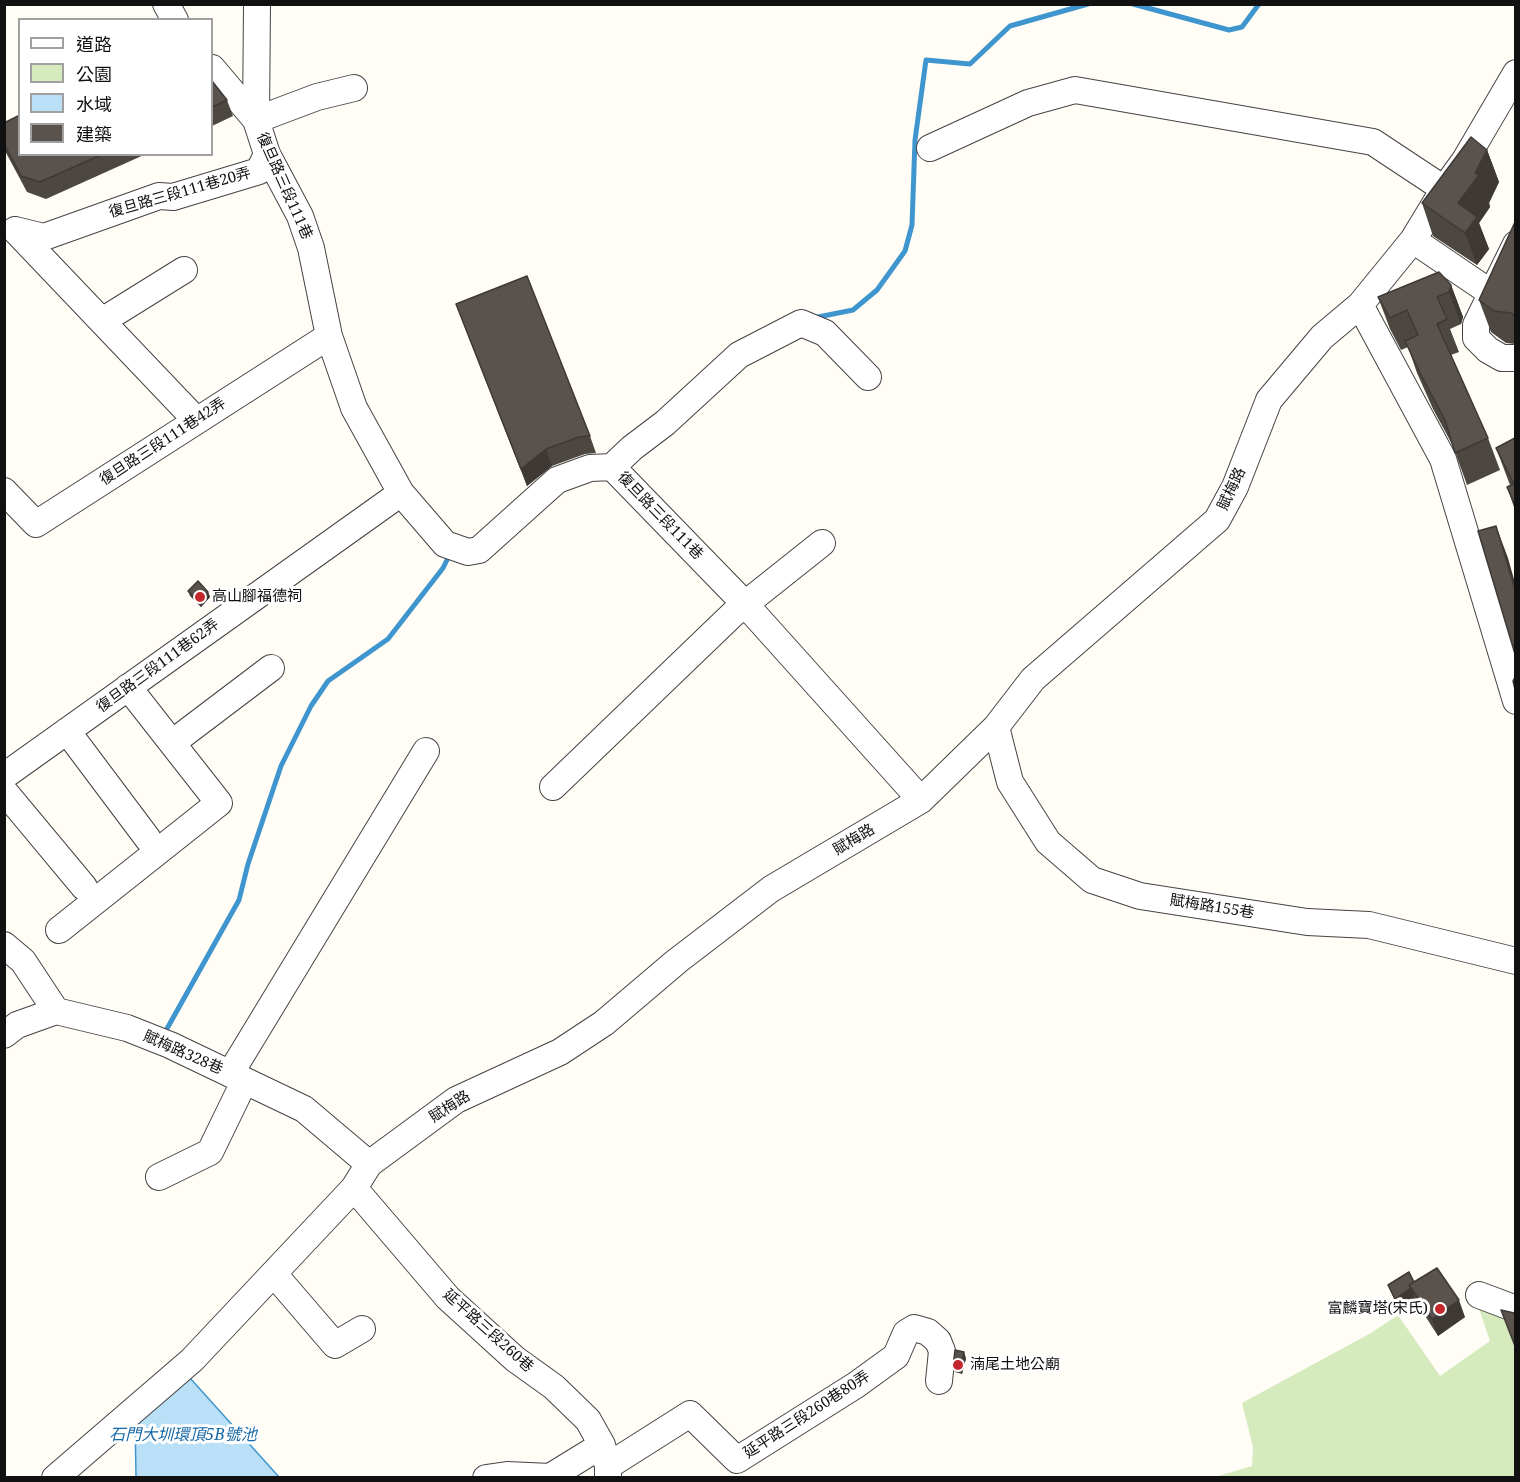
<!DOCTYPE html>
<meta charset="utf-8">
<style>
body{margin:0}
#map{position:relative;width:1520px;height:1482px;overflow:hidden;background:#fffdf5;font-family:"Noto Serif","Noto Sans TC",serif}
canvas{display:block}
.frame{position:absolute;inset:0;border:6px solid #111;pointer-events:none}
.legend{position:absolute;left:18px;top:18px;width:195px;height:138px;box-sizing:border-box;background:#fff;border:2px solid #a0a0a0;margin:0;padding:8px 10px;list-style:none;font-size:18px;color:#111}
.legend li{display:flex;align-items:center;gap:12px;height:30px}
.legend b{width:30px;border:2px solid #a0a0a0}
</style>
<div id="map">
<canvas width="1520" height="1482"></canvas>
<div class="frame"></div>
<ul class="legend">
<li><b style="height:8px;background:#fff"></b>道路</li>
<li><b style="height:16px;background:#d5ebbd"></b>公園</li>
<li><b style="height:16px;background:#b9e0f7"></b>水域</li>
<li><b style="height:16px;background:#5a524d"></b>建築</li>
</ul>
</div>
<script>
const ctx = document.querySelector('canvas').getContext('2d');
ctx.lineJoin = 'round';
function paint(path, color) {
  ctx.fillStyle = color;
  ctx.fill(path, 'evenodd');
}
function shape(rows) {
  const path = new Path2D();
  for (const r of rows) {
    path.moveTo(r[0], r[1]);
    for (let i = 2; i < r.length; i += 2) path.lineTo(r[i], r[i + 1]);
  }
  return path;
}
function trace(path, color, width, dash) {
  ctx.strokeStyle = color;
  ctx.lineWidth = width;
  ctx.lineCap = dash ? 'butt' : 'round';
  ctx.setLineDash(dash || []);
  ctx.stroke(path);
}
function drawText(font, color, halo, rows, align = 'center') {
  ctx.font = font + ' "Noto Serif","Noto Sans TC",serif';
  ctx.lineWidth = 6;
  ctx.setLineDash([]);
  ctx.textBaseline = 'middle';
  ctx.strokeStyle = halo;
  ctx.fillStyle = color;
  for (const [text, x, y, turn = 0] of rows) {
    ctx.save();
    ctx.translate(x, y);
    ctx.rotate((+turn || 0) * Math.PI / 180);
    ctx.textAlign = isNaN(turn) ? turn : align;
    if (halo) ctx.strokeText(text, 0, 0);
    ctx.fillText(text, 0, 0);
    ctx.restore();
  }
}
const green = shape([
 [1477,1303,1501,1312,1515,1347,1515,1477,1212,1478,1252,1466,1253,1447,1242,1403,1371,1333,1398,1315,1440,1376,1490,1341]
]);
const water = shape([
 [190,1378,279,1477,136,1477,135,1416,190,1378]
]);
const stream = shape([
 [1133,4,1229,30,1242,27,1259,4],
 [813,318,853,310,877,290,905,251,912,225,915,140,926,60,970,64,1010,26,1088,4],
 [164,1034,239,900,248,864,281,766,311,706,328,681,388,639,443,568,449,556]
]);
const minor = shape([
 [166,4,175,20],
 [257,4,256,120,267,154,300,216,311,248,329,336,354,408,401,493,445,544,468,552,479,550,557,480,590,468,612,467,746,605,921,800],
 [212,68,256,120,317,97,354,88],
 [930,148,1028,103,1075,90,1373,142,1444,189],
 [15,230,44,237,159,196,173,197,259,171,267,154],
 [15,230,196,420],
 [1413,240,1491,293],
 [1516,244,1476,325,1476,338,1488,350,1502,358,1516,358],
 [1360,305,1443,459,1516,701],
 [102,321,184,270],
 [612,467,632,448,665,423,739,355,801,323,825,333,868,377],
 [4,491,36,524,329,336],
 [996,727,1010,782,1048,842,1092,880,1140,896,1307,922,1369,925,1516,961],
 [67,731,148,839],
 [172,743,271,668],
 [4,776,401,493],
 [553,787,734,613,822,543],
 [4,791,84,887],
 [59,930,219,803,128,687],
 [4,945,23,961,56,1011,127,1028,170,1045,304,1109,369,1164],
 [4,1035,17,1025,56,1011],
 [230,1074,426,751],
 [159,1177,210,1152,244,1082],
 [354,1188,448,1298,515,1359,554,1387,588,1420,602,1445,608,1466,608,1478],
 [274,1274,335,1345,362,1329],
 [1479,1295,1516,1309],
 [608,1466,690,1414,737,1460,856,1385,896,1356,906,1333,914,1328,928,1332,938,1341,942,1351,939,1381],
 [55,1478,192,1360,354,1188,369,1164,456,1100,560,1052,604,1023,677,961,771,889,921,800,996,727,1033,679,1217,520,1235,487,1269,400,1322,337,1360,305,1413,240,1444,189,1465,160,1516,73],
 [486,1478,507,1475,550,1477,602,1445]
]);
const wall = shape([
 [212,81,227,100,233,116,212,126],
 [4,123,20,154,146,154,46,199,27,192,4,149],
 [1487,150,1499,182,1489,203,1490,207,1479,223,1489,249,1477,265,1433,236,1422,203],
 [1515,222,1515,344,1506,343,1491,332,1479,300],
 [1451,285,1463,317,1461,324,1450,329,1459,352,1451,355,1488,438,1500,470,1467,485,1453,446,1433,409,1417,373,1408,347,1401,350,1390,329,1378,297],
 [462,320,590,436,596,453,585,454,552,466,527,486],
 [1515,438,1515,510,1507,487,1510,485,1496,448],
 [188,591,208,592,210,597,201,607,190,596],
 [1414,1282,1465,1317,1438,1336,1415,1300,1399,1310,1388,1285],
 [966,1358,962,1374,955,1372,953,1367]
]);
const shadedWall = shape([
 [1487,150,1499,182,1489,203,1490,207,1479,223,1489,249,1477,265,1465,233,1458,203,1475,173],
 [1451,285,1463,317,1461,324,1449,292],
 [546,449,552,466,527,486,521,469],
 [1496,526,1508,558,1515,583,1515,589],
 [208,592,210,597,201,607,198,601],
 [1411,1288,1415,1300,1399,1310,1395,1299],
 [1459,1300,1465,1317,1438,1336,1432,1319],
 [964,1352,966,1358,962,1374,960,1368]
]);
const building = shape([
 [212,81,227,100,212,107,212,81],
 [20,115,20,154,103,154,40,182,21,176,4,144,4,123,20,115],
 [1471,137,1487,150,1475,173,1479,175,1458,203,1477,217,1465,233,1422,203,1471,137],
 [1515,222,1515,316,1511,313,1494,311,1479,300,1515,222],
 [1439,272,1451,285,1449,292,1437,297,1447,319,1437,324,1488,438,1455,453,1445,420,1422,377,1405,341,1418,335,1407,310,1390,318,1378,297,1439,272],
 [527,276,590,436,579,437,546,449,521,469,456,304,527,276],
 [1515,438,1515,505,1507,487,1514,484,1496,448,1515,438],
 [1496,526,1515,589,1515,654,1478,531,1496,526],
 [198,581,208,592,198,601,188,591,198,581],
 [1515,677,1515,689,1513,681,1515,677],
 [1437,1268,1459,1300,1432,1319,1409,1285,1437,1268],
 [1409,1272,1414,1282,1409,1285,1411,1288,1395,1299,1388,1285,1409,1272],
 [1501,1310,1514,1313,1515,1312,1515,1346,1501,1310],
 [955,1350,964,1352,960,1368,953,1367,955,1350]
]);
const markers = [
 [200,597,6,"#c4262e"],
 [1440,1309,6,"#c4262e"],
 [958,1365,6,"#c4262e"]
];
const streetNames = [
 ["復旦路三段111巷",284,186,66],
 ["復旦路三段111巷20弄",180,193,-16],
 ["復旦路三段111巷42弄",163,442,-33],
 ["賦梅路",1232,489,-65],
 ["復旦路三段111巷",660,516,46],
 ["復旦路三段111巷62弄",158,666,-36],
 ["賦梅路",854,840,-31],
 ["賦梅路155巷",1212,907,9],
 ["賦梅路328巷",183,1053,24],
 ["賦梅路",450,1107,-33],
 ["延平路三段260巷",488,1331,42],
 ["延平路三段260巷80弄",807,1415,-33]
];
const poiNames = [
 ["高山腳福德祠",212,597],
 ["富麟寶塔(宋氏)",1428,1309,"right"],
 ["湳尾土地公廟",970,1365]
];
const waterNames = [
 ["石門大圳環頂5B號池",183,1435]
];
paint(green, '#d5ebbd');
paint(water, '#b9e0f7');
trace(water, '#3f96cf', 1.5);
trace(stream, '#3f96cf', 5);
trace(minor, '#444', 28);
trace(minor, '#fff', 26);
paint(wall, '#4d4742');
paint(shadedWall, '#3f3936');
paint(building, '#5a524d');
trace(building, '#3f3936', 1.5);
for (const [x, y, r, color] of markers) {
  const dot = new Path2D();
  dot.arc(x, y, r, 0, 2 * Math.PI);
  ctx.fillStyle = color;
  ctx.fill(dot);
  trace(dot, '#fff', 2);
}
drawText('15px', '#111', '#fff', streetNames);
drawText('15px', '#111', '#fff', poiNames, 'left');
drawText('italic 16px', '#1768a6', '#fff', waterNames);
</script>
